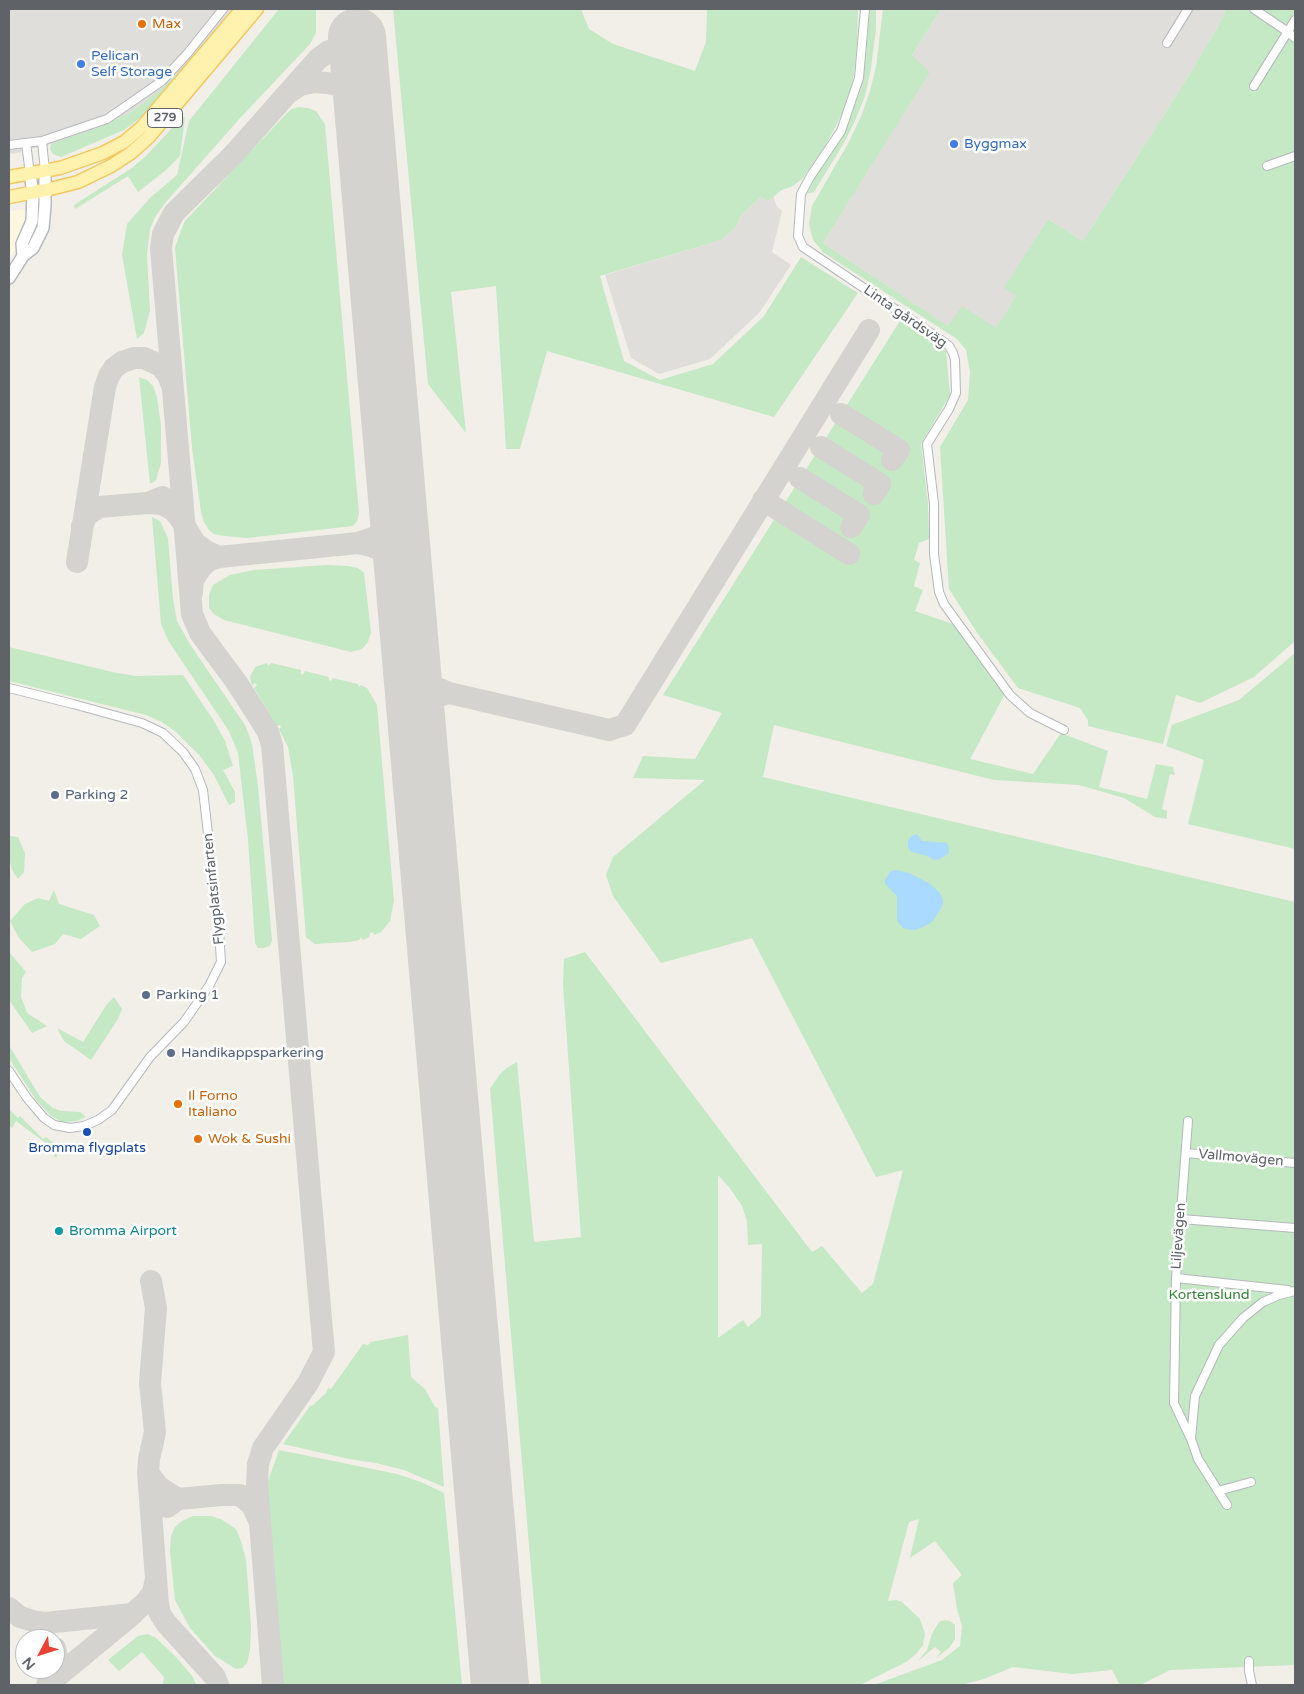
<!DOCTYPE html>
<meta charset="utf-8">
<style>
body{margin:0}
#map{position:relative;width:1304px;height:1694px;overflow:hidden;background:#f1efe8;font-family:"Varela Round",sans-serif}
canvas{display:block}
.frame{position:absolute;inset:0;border:10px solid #5f6368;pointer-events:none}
.north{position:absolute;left:15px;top:1629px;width:50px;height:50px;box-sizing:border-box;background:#fff;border:1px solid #bfc1c3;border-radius:50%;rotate:230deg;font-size:14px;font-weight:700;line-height:20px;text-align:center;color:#5f6368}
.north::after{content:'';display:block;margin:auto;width:18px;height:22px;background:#ea4335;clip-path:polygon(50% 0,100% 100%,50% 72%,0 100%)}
</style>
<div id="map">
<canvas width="1304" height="1694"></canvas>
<div class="frame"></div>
<div class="north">N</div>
</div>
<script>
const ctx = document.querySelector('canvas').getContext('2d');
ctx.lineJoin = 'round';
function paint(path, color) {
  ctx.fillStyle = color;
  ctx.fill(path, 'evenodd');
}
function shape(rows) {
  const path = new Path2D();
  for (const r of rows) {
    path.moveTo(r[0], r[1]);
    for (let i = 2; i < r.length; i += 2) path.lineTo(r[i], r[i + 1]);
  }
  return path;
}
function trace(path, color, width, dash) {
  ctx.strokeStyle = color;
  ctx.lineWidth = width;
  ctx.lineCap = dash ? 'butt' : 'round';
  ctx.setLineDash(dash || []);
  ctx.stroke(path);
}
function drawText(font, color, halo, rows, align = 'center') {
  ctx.font = font + ' "Varela Round",sans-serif';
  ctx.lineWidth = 5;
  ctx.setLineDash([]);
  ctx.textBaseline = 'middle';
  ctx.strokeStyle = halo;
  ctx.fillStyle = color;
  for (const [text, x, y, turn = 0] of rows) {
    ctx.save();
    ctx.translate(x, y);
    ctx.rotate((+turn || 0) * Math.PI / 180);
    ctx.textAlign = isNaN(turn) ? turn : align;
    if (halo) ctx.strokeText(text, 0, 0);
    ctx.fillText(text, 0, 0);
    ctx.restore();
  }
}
const commercial = shape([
 [36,209,33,228,9,259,9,211]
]);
const industrial = shape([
 [9,9,234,9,182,69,159,91,131,112,103,126,72,138,13,154,9,153],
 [941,9,1225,9,1224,16,1185,82,1083,241,1048,219,1005,288,1016,296,996,328,949,327,823,243,929,73,912,55],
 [773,196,777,207,782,211,772,252,791,265,759,313,710,359,659,374,631,358,605,275,721,240,736,227,742,214,761,197,768,201]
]);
const green = shape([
 [279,9,316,9,316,33,310,44,241,117,166,202,155,217,150,229,147,255,150,311,144,333,137,339,122,255,127,224,151,197,177,175,189,121],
 [393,9,581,9,589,29,613,44,695,71,706,42,707,9,858,9,857,43,854,75,846,104,835,128,823,149,802,179,793,186,782,190,768,201,761,197,742,214,736,227,721,240,600,276,624,361,660,380,713,364,764,316,801,257,858,293,774,417,547,351,520,449,506,449,496,286,451,292,466,433,428,384],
 [870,9,876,9,876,29,871,68,865,96,854,123,844,143,814,192,807,194,816,176,845,129,859,94,865,63],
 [883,9,941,9,912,55,930,72,823,243,948,326,962,306,996,328,1016,296,1004,288,1048,219,1083,241,1185,82,1224,16,1225,9,1295,9,1295,641,1254,677,1200,703,1176,695,1163,744,1088,726,1088,720,1080,708,1018,688,978,634,949,589,940,447,968,400,970,372,966,350,957,339,824,253,813,240,809,224,812,206,850,140,862,114,870,91,876,67],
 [182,69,165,93,139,119,124,130,61,157,53,154,50,149,51,144,103,126,131,112,159,91],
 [298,107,308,108,316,111,325,124,359,514,357,521,353,526,247,538,225,536,214,534,209,530,204,522,201,512,192,448,175,248,179,236,185,221,290,110],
 [183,116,185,118,180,156,166,170,138,192,128,176,75,209,74,205,132,168,146,156],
 [900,321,946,351,950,395,921,444,928,504,929,539,919,543,914,560,920,563,914,586,923,590,915,611,953,624,1005,694,970,759,1033,774,1061,733,1108,751,1099,787,1147,799,1156,764,1173,767,1175,775,1170,774,1162,809,1167,811,1167,819,1155,817,1124,798,1079,785,994,780,774,725,763,777,1295,902,1295,1665,1170,1670,1140,1685,1120,1685,1112,1670,1072,1674,1013,1667,984,1679,961,1685,874,1685,942,1660,960,1646,962,1626,957,1609,953,1583,962,1575,935,1541,910,1558,919,1519,909,1522,888,1601,896,1600,902,1602,920,1619,925,1634,923,1645,916,1654,906,1662,860,1685,541,1685,490,1089,500,1074,508,1067,517,1062,534,1242,581,1237,563,984,564,959,585,952,812,1252,822,1246,862,1293,873,1284,903,1170,876,1177,752,938,661,963,613,896,606,875,613,857,705,780,633,778,643,756,695,759,722,713,663,695],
 [718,1175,729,1187,742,1206,747,1221,748,1245,762,1244,761,1316,748,1327,743,1320,718,1338],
 [139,377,147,380,153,386,157,397,161,426,161,463,156,480,150,484],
 [152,517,160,521,168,538,173,599,177,621,191,646,245,725,252,744,258,786,272,940,270,946,264,948,258,948,255,943,248,840,238,753,229,731,169,642,161,624],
 [327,565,348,566,358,568,364,573,371,632,368,642,362,649,351,652,224,620,214,614,209,608,209,595,213,585,230,575,254,570],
 [9,647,112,672,136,676,183,675,214,721,225,741,233,766,223,770,235,792,235,802,229,805,214,775,200,756,176,732,162,722,146,715,9,681],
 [1295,653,1295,849,1188,824,1204,760,1166,746,1172,725,1239,700],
 [267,663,268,666,271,663,301,670,301,674,303,675,305,671,329,677,329,680,331,681,333,678,358,684,359,687,361,685,367,688,377,705,394,901,390,921,381,932,374,935,373,932,370,933,369,937,363,940,361,937,359,940,349,942,315,944,306,937,293,776,288,747,279,729,281,727,280,725,277,726,254,688,257,685,255,683,252,685,251,682,250,677,255,667],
 [9,836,18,837,25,853,24,872,18,879,12,870,9,857],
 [54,890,59,904,94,915,100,926,81,939,63,934,55,944,32,952,19,938,10,921,25,904,38,898,49,901],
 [9,952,26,972,22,978,21,997,27,1013,47,1026,32,1033,9,1000],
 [114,997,122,1009,118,1019,91,1060,64,1041,57,1028,83,1042,107,1004],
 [9,1045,40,1097,53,1108,61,1111,80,1112,86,1117,76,1121,62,1122,51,1116,36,1100,9,1058],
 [9,1109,18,1118,20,1116,43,1139,46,1137,61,1148,56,1158,54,1156,55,1150,16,1121,12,1128,10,1126],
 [408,1335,411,1377,425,1389,435,1407,438,1408,444,1487,404,1470,376,1463,349,1459,283,1444,310,1406,313,1405,326,1393,328,1388,331,1389,363,1344,368,1345,371,1342],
 [279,1450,397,1474,421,1482,444,1493,462,1685,283,1685,266,1487],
 [193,1516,211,1516,221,1519,236,1529,241,1541,246,1560,251,1626,250,1650,247,1663,242,1668,236,1669,215,1656,190,1628,175,1600,170,1552,171,1536,175,1527,182,1521],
 [945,1620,950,1621,955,1625,955,1639,949,1648,936,1658,941,1652,935,1647,918,1661,927,1650,932,1634,937,1625,940,1621],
 [147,1634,155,1637,175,1656,193,1677,196,1685,163,1685,164,1677,142,1652,119,1671,108,1660,138,1636]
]);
const water = shape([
 [917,834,922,841,947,843,949,847,949,853,940,859,934,860,927,856,912,852,908,847,908,841,912,836],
 [896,870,909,873,929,883,940,893,943,900,943,905,933,921,927,925,915,930,907,929,903,928,897,921,897,896,885,884,885,880,890,872]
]);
const taxiway = shape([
 [291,91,300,85,314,82,327,83,337,85,345,91,354,99,360,110,365,126],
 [841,414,899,450,892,460],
 [821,447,880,484,874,494],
 [800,478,859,515,851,527],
 [763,500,849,554],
 [148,503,162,504,173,510,180,518,195,543,206,551,219,557,208,561,200,569,193,580,192,592],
 [398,506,390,523,382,533,373,538,358,543,371,546,385,552,395,562,404,577],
 [82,526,87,515,99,507,148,503,163,497],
 [219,557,358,543],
 [77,562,105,387,109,376,114,368,122,362,134,358,144,358,161,366,168,375,171,383],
 [411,657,418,674,427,684,449,693,436,697,424,704,418,715,417,729],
 [449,693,609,730,625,725,869,330],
 [151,1281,156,1308,150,1383,155,1432,149,1459,148,1473,159,1487,178,1499],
 [148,1473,158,1604,160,1614,166,1623,215,1677,218,1685],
 [167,1507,178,1499,222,1495,240,1495,252,1505,259,1520],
 [9,1608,20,1617,33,1621,45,1623,132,1614,146,1602,153,1592,156,1579],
 [50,1683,56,1672,58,1661,55,1648],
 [47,1685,133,1614],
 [273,1685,257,1485,258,1464,263,1448,308,1383,324,1352,321,1319,272,745,268,732,260,719,237,683,200,633,192,614,161,248,163,234,174,213,233,155,318,59,329,51,343,47,354,52,359,62]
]);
const runway = shape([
 [357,37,500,1685]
]);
const street = shape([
 [865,9,859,78,841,131,810,177,801,194,798,236,803,247,941,340,949,346,953,353,955,360,956,393,949,409,927,444,934,504,934,554,939,592,944,604,1010,695,1030,713,1064,730],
 [1254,9,1288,32,1295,38],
 [1167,43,1188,9],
 [1254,86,1295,20],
 [42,141,45,171],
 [26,143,30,174],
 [9,145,42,141,107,119,162,81,187,54,223,9],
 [1267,166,1295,156],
 [9,688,73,704,142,723,163,733,183,752,195,769,203,790,219,930,221,962,209,986,184,1022,150,1057,112,1110,98,1120,84,1126,70,1128,54,1125,44,1118,27,1098,9,1071],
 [1188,1121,1176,1278,1174,1403,1191,1439],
 [1186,1153,1295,1163],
 [1181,1219,1295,1228],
 [1176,1278,1288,1290],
 [1218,1491,1251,1482],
 [1227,1505,1198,1459,1191,1439,1195,1396,1219,1345,1243,1318,1263,1302,1279,1295,1295,1291],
 [1249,1661,1249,1671,1252,1685]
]);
const secondary = shape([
 [23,256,22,244,32,221,33,193,30,174],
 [9,278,23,256,33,248,43,228,45,205,45,171]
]);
const primary = shape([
 [9,177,60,168,103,153,124,142,142,127,242,9],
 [9,197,46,190,78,182,111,166,131,153,149,137,257,9]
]);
const markers = [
 [142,24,5,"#e8710a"],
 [81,64,5,"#3f7fe0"],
 [954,144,5,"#3f7fe0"],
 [55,795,5,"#5c6f8a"],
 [146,995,5,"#5c6f8a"],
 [171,1053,5,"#5c6f8a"],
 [178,1104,5,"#e8710a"],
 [87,1132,5,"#1a4fb4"],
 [198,1139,5,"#e8710a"],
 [59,1231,5,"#0f9aa8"]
];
const shields = [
 [165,118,35]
];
const shieldNames = [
 ["279",165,118]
];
const foodNames = [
 ["Max",152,24],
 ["Il Forno",188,1096],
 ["Italiano",188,1112],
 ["Wok & Sushi",208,1139]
];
const shopNames = [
 ["Pelican",91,56],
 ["Self Storage",91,72],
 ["Byggmax",964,144]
];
const streetNames = [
 ["Linta gårdsväg",905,317,35],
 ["Flygplatsinfarten",214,889,-96],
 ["Vallmovägen",1241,1158,5],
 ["Liljevägen",1179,1236,-86]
];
const serviceNames = [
 ["Parking 2",65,795],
 ["Parking 1",156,995],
 ["Handikappsparkering",181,1053]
];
const transitNames = [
 ["Bromma flygplats",87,1148]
];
const cultureNames = [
 ["Bromma Airport",69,1231]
];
const parkNames = [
 ["Kortenslund",1209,1295]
];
paint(commercial, '#fef7e0');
paint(industrial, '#e0deda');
paint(green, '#c5e8c5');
paint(water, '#aadaff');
trace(taxiway, '#d4d3d0', 22);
trace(runway, '#d4d3d0', 58);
trace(street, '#b5b8bc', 10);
trace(secondary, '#b6babf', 14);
trace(primary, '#f2c960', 15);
trace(street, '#fff', 8);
trace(secondary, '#fff', 11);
trace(primary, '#fff2af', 12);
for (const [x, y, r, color] of markers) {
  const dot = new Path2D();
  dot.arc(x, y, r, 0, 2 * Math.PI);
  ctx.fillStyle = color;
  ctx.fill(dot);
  trace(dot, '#fff', 2);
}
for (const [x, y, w] of shields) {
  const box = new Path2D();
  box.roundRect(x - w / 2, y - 9.5, w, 19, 4);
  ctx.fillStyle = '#fff';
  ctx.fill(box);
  trace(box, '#5f6368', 1);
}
drawText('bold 12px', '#5f6368', null, shieldNames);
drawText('14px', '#c56008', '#fff', foodNames, 'left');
drawText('14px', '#366cbe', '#fff', shopNames, 'left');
drawText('14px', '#5f6368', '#fff', streetNames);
drawText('14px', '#4e5e75', '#fff', serviceNames, 'left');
drawText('14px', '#164399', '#fff', transitNames);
drawText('14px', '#0d838f', '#fff', cultureNames, 'left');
drawText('14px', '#348238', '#fff', parkNames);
</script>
